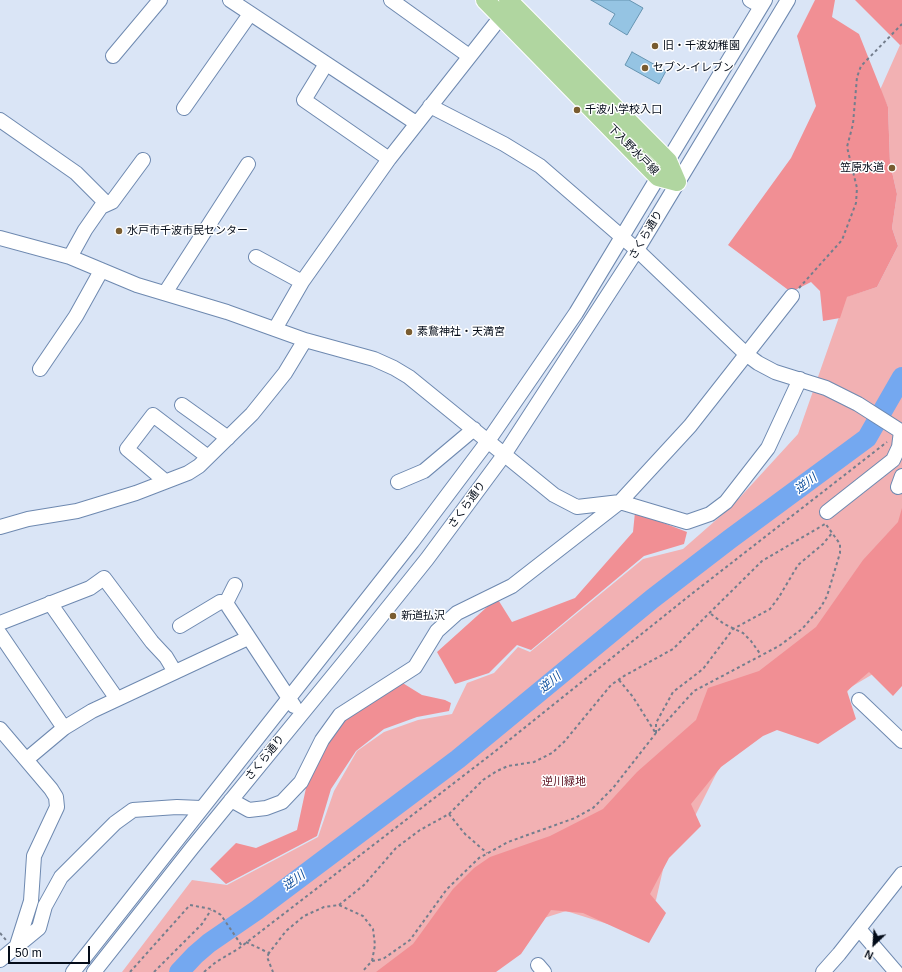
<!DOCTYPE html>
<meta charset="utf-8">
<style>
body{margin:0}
#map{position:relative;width:902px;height:972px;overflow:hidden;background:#dae5f6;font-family:Arial,sans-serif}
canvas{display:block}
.north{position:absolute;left:854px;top:924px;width:40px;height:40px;-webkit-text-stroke:3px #fff;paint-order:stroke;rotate:205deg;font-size:11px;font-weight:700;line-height:16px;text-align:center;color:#040c19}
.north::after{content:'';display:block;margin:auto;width:14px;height:18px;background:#040c19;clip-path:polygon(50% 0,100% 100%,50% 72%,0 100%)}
.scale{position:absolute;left:8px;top:946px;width:82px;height:18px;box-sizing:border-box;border:2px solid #040c19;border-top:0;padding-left:5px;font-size:12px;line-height:14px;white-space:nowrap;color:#040c19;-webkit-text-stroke:3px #fff;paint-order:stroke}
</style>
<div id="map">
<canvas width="902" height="972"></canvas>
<div class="north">N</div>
<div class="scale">50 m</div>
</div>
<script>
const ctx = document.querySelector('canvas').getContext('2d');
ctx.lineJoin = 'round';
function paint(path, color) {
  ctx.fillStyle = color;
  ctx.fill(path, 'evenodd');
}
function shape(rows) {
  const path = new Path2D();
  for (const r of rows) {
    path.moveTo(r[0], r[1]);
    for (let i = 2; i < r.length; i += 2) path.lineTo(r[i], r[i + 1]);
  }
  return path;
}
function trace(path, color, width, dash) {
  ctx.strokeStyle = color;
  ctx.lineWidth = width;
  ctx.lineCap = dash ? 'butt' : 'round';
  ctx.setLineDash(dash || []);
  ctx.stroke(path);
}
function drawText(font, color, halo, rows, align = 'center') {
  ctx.font = font + ' Arial,"Noto Sans JP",sans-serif';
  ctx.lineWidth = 3;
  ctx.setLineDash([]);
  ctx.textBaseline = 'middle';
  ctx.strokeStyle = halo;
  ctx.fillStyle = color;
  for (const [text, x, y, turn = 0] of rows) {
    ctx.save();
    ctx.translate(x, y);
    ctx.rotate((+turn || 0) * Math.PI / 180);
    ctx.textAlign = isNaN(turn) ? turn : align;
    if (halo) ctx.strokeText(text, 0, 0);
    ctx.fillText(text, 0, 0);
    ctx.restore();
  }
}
const green = shape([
 [902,0,902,615,873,674,851,687,844,696,803,730,766,730,735,750,718,770,688,830,665,861,656,900,627,930,566,911,541,919,445,972,122,972,192,880,227,885,318,837,334,791,357,751,384,732,418,720,452,714,467,683,494,673,518,647,530,652,643,559,683,549,732,506,798,434,846,297,877,287,898,246,892,228,897,194,890,163,888,107,880,90,900,45,882,10]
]);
const forest = shape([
 [815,0,835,0,832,17,859,34,888,107,890,163,897,194,892,228,898,246,877,287,847,297,840,318,823,321,820,291,811,282,791,292,728,245,791,158,816,106,797,36],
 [855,0,902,0,902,44,900,45],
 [902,508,902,686,893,696,869,672,847,691,856,719,818,744,777,730,763,736,721,767,691,804,701,826,669,858,650,894,666,913,649,943,583,913,551,910,521,954,496,972,376,972,413,944,453,889,474,868,490,857,550,836,603,809,637,772,696,720,708,688,759,671,816,627,863,560,898,522],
 [635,512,687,532,684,544,644,556,531,650,517,645,489,673,455,684,437,652,497,598,512,622,575,598,633,532],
 [401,682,422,695,445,700,451,703,449,711,417,717,384,729,356,751,331,789,317,836,226,884,210,869,236,843,256,848,297,830,306,788,329,733,363,699]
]);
const river = shape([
 [179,972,195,955,209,943,257,910,458,759,652,599,730,539,867,438,902,377]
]);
const building = shape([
 [591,0,629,0,643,8,627,35,609,24,615,14,591,0],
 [632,52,666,71,659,84,625,65,632,52]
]);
const path = shape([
 [799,288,842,240,856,203,857,188,847,147,853,124,857,77,861,66,902,24],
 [711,614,724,624,743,633,751,641,761,655],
 [619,680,633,697,655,732],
 [656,733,656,723,673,692,703,669,733,629,770,609,779,597,798,565,823,544,832,533],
 [449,814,465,834,487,853],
 [339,905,364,885,396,848,420,830,449,814,483,780,497,771,508,766,534,762,552,753,564,742,611,685,624,676,673,649,762,561,825,524],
 [0,933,6,940],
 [246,942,269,953,286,931,304,916,324,907,339,905,363,916,373,929,375,945,372,961,362,972],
 [269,953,267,957,273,972],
 [372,961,383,959,410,940,447,889,479,858,508,842,575,818,593,808,613,788,656,733,694,691,779,646,802,629,821,607,827,596,840,553,840,544,825,523],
 [130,972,190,905,211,909,221,915,242,946],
 [154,972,202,924,211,910],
 [204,972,216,962,238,949,493,753,689,596,887,442]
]);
const minor = shape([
 [230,0,416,123],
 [391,0,469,56],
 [750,0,761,6],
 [113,56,160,0],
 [326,64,304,100,389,159],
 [430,106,504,144,540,166,637,250,746,354,758,363,775,372,826,388,858,404,902,432],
 [184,108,250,14],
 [0,120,76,173,107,204],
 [0,238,70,257,137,285,227,312,305,340,374,359,394,368,409,377,554,495,577,507,620,502,687,522,710,514,726,502,768,448,800,379],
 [70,257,85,230,101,207,112,202,143,160],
 [256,257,302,282],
 [165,293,248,164],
 [275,329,302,282,389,159,507,9],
 [40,369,76,316,101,271],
 [182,405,228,438],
 [165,481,127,449,153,415,208,457],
 [398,482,424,471,474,429],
 [898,487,902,476],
 [827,512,893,460,899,447,901,431],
 [0,527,28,519,77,511,136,493,188,473,199,466,252,414,285,373,305,340],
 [235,585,226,603,294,706],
 [50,603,117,699],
 [0,623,90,588,104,578,152,642,166,657,175,672],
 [180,626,220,602,226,603],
 [0,634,64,728],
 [859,700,902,741],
 [0,729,51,789,56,797,57,807,34,856,31,901,17,945],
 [27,759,64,728,92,711,248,638],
 [231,800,249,810,266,808,282,802,301,782,322,740,340,715,415,667,437,631,457,613,512,586,620,502,690,426,792,296],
 [859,929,896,972],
 [0,960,39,928,45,906,61,877,115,823,133,810,177,807,201,808],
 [538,965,544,972],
 [73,972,412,542,488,441,576,313,765,0],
 [94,972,192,848,354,650,427,559,504,455,637,250,788,0],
 [823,972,839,954,902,874]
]);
const major = shape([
 [485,0,658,177,677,182],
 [508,0,668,161,677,182]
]);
const markers = [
 [655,46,4,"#795c30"],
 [645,68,4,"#795c30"],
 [577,110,4,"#795c30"],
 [892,168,4,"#795c30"],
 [119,231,4,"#795c30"],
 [409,332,4,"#795c30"],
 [393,616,4,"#795c30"]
];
const poiNames = [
 ["旧・千波幼稚園",663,46],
 ["セブン-イレブン",653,68],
 ["千波小学校入口",585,110],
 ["笠原水道",884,168,"right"],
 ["水戸市千波市民センター",127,231],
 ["素鵞神社・天満宮",417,332],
 ["新道払沢",401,616]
];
const streetNames = [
 ["下入野水戸線",633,150,45],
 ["さくら通り",646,235,-59],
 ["さくら通り",467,505,-54],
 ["さくら通り",265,758,-51]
];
const parkNames = [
 ["逆川緑地",564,782]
];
const waterNames = [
 ["逆川",806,484,-37],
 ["逆川",550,683,-40],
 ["逆川",294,881,-36]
];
paint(green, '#f2b1b3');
paint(forest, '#f18f94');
trace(river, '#74a8f0', 20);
paint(building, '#95c4e3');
trace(building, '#6694b1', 1);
trace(minor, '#6e89b0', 16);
trace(major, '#fff', 20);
trace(path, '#747e8d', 2, [3, 3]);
trace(minor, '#fff', 14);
trace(major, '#b0d6a0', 18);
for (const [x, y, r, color] of markers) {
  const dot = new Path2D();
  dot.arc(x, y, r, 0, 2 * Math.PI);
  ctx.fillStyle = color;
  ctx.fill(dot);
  trace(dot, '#fff', 1.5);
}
drawText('11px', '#040c19', '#fff', poiNames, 'left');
drawText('11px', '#040c19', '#fff', streetNames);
drawText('11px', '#580b1a', '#fff', parkNames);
drawText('italic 12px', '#094b9b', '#fff', waterNames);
</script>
